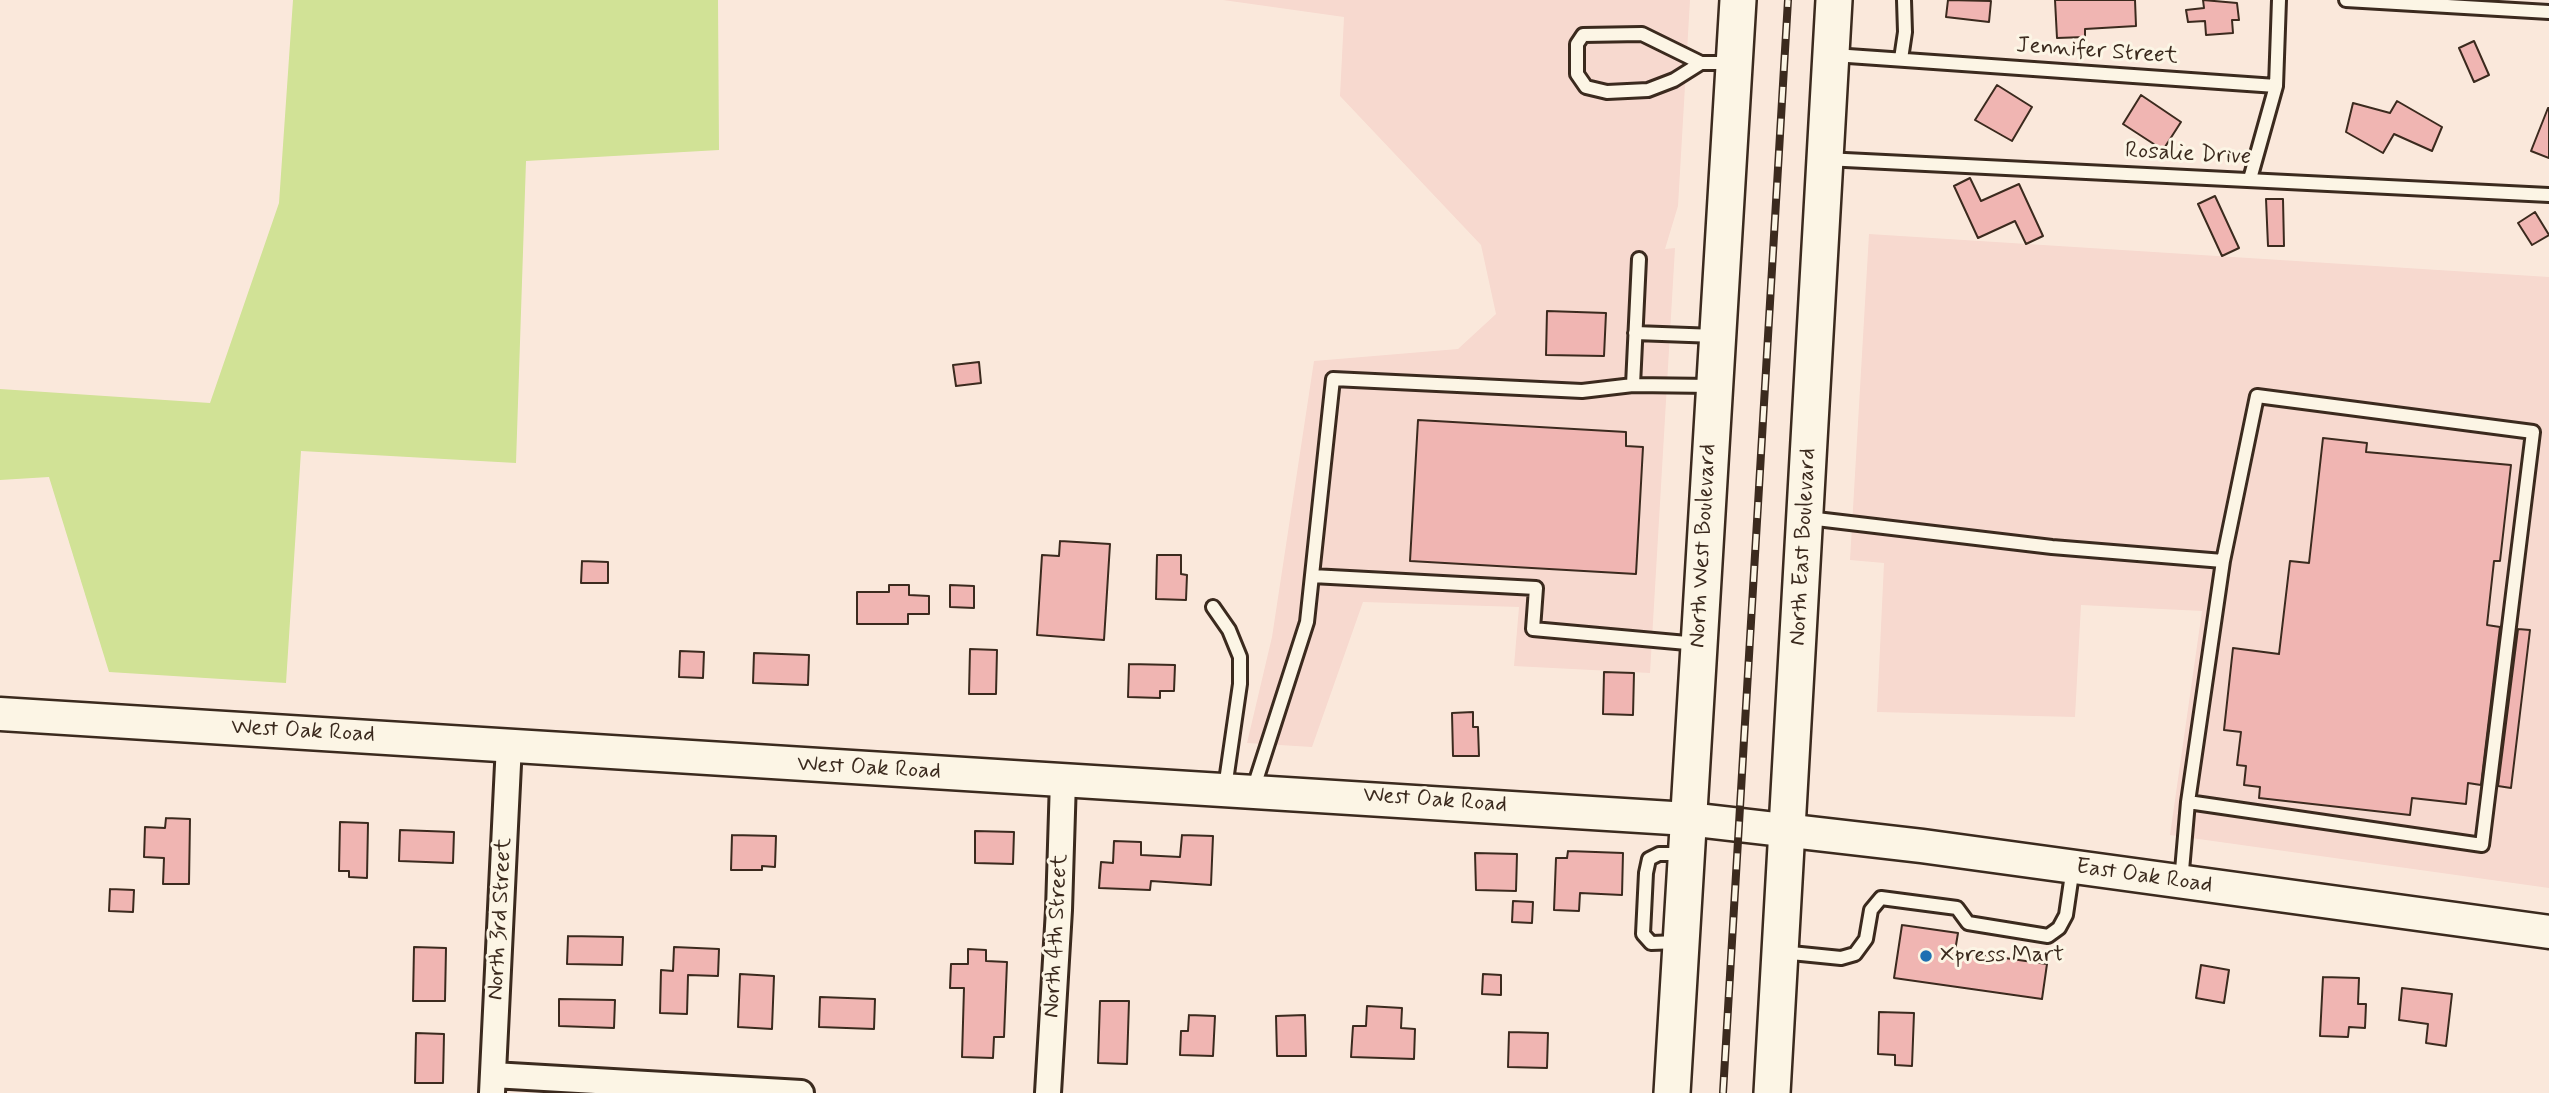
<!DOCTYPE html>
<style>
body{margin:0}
canvas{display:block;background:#fae8db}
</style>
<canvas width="2549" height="1093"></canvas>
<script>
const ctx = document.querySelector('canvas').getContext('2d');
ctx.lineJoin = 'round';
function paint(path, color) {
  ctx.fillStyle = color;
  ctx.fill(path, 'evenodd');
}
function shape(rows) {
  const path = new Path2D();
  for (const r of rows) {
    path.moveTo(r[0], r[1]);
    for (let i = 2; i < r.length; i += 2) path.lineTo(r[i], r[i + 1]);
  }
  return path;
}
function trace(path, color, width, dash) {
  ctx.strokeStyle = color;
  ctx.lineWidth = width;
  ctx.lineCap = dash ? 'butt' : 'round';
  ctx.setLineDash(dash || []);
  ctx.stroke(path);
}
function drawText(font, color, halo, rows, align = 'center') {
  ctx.font = font + ' Mynerve,sans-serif';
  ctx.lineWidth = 6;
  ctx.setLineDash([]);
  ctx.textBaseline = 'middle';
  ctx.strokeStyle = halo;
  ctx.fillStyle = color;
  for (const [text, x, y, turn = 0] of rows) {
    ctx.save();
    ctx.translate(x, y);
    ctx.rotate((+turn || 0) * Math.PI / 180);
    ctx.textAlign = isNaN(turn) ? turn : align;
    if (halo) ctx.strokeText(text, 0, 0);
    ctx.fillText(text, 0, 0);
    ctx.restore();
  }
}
const built = shape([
 [1223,0,1690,0,1678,206,1665,249,1675,248,1650,673,1514,666,1519,607,1363,602,1312,747,1247,743,1272,637,1314,361,1458,349,1496,314,1481,245,1340,96,1344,17],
 [1869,234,2549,277,2549,888,2170,835,2202,611,2081,605,2075,717,1877,712,1884,563,1850,560]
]);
const green = shape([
 [293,0,718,0,719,150,526,161,516,463,301,451,286,683,109,672,49,477,0,480,0,389,210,403,279,203]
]);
const building = shape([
 [1948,0,1991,1,1989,22,1946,17,1948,0],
 [2055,0,2135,0,2136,26,2085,29,2085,37,2057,38,2055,0],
 [2203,0,2237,3,2239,20,2232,20,2233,33,2206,35,2205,21,2188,22,2186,10,2204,8,2203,0],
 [2474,41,2489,75,2474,82,2459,48,2474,41],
 [1997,85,2032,107,2012,141,1975,120,1997,85],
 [2141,95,2181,122,2163,150,2123,124,2141,95],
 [2397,101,2442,127,2432,151,2394,134,2383,153,2346,132,2353,103,2390,113,2397,101],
 [2548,108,2549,108,2549,158,2531,151,2548,108],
 [1970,178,1981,201,2019,184,2043,236,2026,244,2015,221,1978,238,1954,186,1970,178],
 [2215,196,2239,248,2222,256,2198,204,2215,196],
 [2266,199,2283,199,2284,246,2268,246,2266,199],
 [2535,212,2549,235,2532,245,2518,223,2535,212],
 [1547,311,1606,313,1604,356,1546,355,1547,311],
 [979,362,981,383,956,386,953,365,979,362],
 [1418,420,1626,432,1626,446,1643,447,1636,574,1410,561,1418,420],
 [2323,438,2367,443,2366,452,2511,465,2500,561,2494,561,2487,625,2500,627,2481,785,2468,783,2466,804,2412,798,2410,815,2259,798,2260,787,2244,785,2246,766,2237,765,2241,732,2224,730,2233,648,2279,654,2290,561,2309,563,2323,438],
 [1060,541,1110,544,1104,640,1037,635,1042,555,1059,556,1060,541],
 [1157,555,1181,555,1181,574,1187,575,1186,600,1156,599,1157,555],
 [582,561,608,562,608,583,581,583,582,561],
 [889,585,909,585,909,595,929,596,929,614,908,614,908,624,857,624,857,592,889,592,889,585],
 [950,585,974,586,974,608,950,607,950,585],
 [2518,629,2530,630,2511,788,2498,786,2518,629],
 [970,649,997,650,996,694,969,694,970,649],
 [680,651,704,652,703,678,679,677,680,651],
 [754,653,809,655,808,685,753,683,754,653],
 [1129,664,1175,665,1174,691,1160,691,1160,698,1128,697,1129,664],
 [1604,672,1634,673,1633,715,1603,714,1604,672],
 [1473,712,1473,727,1478,727,1479,756,1453,756,1452,713,1473,712],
 [166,818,190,819,189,884,163,884,164,858,144,857,145,827,165,828,166,818],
 [340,822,368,823,367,878,349,877,349,871,339,871,340,822],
 [400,830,454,832,453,863,399,861,400,830],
 [975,831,1014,832,1013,864,975,863,975,831],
 [732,835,776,836,775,867,762,866,762,870,731,870,732,835],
 [1182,835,1213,836,1211,885,1151,881,1150,890,1099,888,1101,862,1113,863,1114,841,1141,842,1141,855,1180,857,1182,835],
 [1568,851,1623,853,1622,895,1580,893,1579,911,1554,910,1556,858,1567,858,1568,851],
 [1475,853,1517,854,1516,891,1476,890,1475,853],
 [110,889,134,890,133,912,109,911,110,889],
 [1513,901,1533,902,1532,923,1512,922,1513,901],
 [1902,925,1958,933,1955,951,2047,964,2042,999,1894,978,1902,925],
 [568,936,623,937,622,965,567,964,568,936],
 [414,947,446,948,445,1001,413,1001,414,947],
 [674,947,719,949,718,976,688,975,687,1014,660,1013,661,970,673,971,674,947],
 [968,949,986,950,986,961,1007,962,1004,1037,994,1037,993,1058,962,1057,964,988,950,988,951,964,968,964,968,949],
 [2201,965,2229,970,2224,1003,2196,998,2201,965],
 [740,974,774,976,772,1029,738,1027,740,974],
 [1483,974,1501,975,1501,995,1482,994,1483,974],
 [2323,977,2359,978,2358,1004,2366,1004,2365,1028,2349,1027,2348,1037,2320,1036,2323,977],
 [2402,988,2452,994,2446,1046,2426,1043,2428,1024,2399,1020,2402,988],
 [820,997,875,999,874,1029,819,1027,820,997],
 [559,999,615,1000,614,1028,559,1026,559,999],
 [1100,1001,1129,1001,1127,1064,1098,1063,1100,1001],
 [1367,1006,1402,1008,1401,1028,1415,1029,1414,1059,1351,1057,1353,1026,1366,1026,1367,1006],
 [1879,1012,1914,1013,1912,1066,1895,1065,1895,1055,1878,1054,1879,1012],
 [1189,1015,1215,1016,1213,1056,1180,1055,1181,1031,1188,1031,1189,1015],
 [1305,1015,1306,1056,1277,1056,1276,1016,1305,1015],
 [1509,1032,1548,1033,1547,1068,1508,1067,1509,1032],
 [416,1033,444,1034,443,1083,415,1083,416,1033]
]);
const service = shape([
 [2346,0,2549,12],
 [1834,55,2276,86,2279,0],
 [1901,59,1905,32,1904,0],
 [1701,63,1674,80,1648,90,1607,92,1586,87,1577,74,1577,44,1583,35,1642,34,1701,63,1733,63],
 [1825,159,2549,195],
 [2250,179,2276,86],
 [1635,333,1716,336],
 [1633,385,1639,259],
 [1808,518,2052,547,2223,561,2188,802,2181,882],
 [1312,576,1536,588,1533,629,1698,644],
 [1213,607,1229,630,1240,657,1240,684,1225,788],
 [1253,790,1307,622,1333,379,1582,391,1633,385,1712,386],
 [2188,802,2482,845,2533,432,2257,396,2223,561],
 [1679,942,1651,943,1643,934,1646,873,1649,859,1659,854,1686,854],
 [1781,952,1841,958,1855,954,1866,939,1871,910,1881,898,1957,908,1968,923,2048,936,2059,928,2066,915,2073,867]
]);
const minor = shape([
 [493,1075,801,1093],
 [492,1093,509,744],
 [1048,1093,1059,910,1063,780]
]);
const tertiary = shape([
 [0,714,1688,819,1922,846,2549,932]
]);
const secondary = shape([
 [1672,1093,1738,0],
 [1772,1093,1834,0]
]);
const rail = shape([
 [1723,1093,1788,0]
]);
const markers = [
 [1926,956,7,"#1f6fb2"]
];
const streetNames = [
 ["Jennifer Street",2097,52,4],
 ["Rosalie Drive",2188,155,3],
 ["North West Boulevard",1704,546,-87],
 ["North East Boulevard",1804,547,-87],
 ["West Oak Road",303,732,3],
 ["West Oak Road",869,769,3],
 ["West Oak Road",1435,801,4],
 ["East Oak Road",2144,877,8],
 ["North 3rd Street",501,919,-87],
 ["North 4th Street",1057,936,-87]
];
const poiNames = [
 ["Xpress Mart",1940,956]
];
paint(built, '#f7d9cf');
paint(green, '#d1e296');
paint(building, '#f0b5b2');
trace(building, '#3b2a1e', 2);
trace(service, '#3b2a1e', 18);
trace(minor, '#3b2a1e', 30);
trace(tertiary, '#3b2a1e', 37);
trace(secondary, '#3b2a1e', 40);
trace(service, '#fcf5e5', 12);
trace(minor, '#fcf5e5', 24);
trace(tertiary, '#fcf5e5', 32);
trace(secondary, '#fcf5e5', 35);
trace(rail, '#3b2a1e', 8);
trace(rail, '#fcf5e5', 5, [16]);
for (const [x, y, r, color] of markers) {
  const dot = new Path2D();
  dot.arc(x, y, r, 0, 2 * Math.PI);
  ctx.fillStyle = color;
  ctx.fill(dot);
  trace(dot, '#fcf5e5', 2.5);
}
drawText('23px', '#3b2a1e', '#fcf5e5', streetNames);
drawText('23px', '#3b2a1e', '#fcf5e5', poiNames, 'left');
</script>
